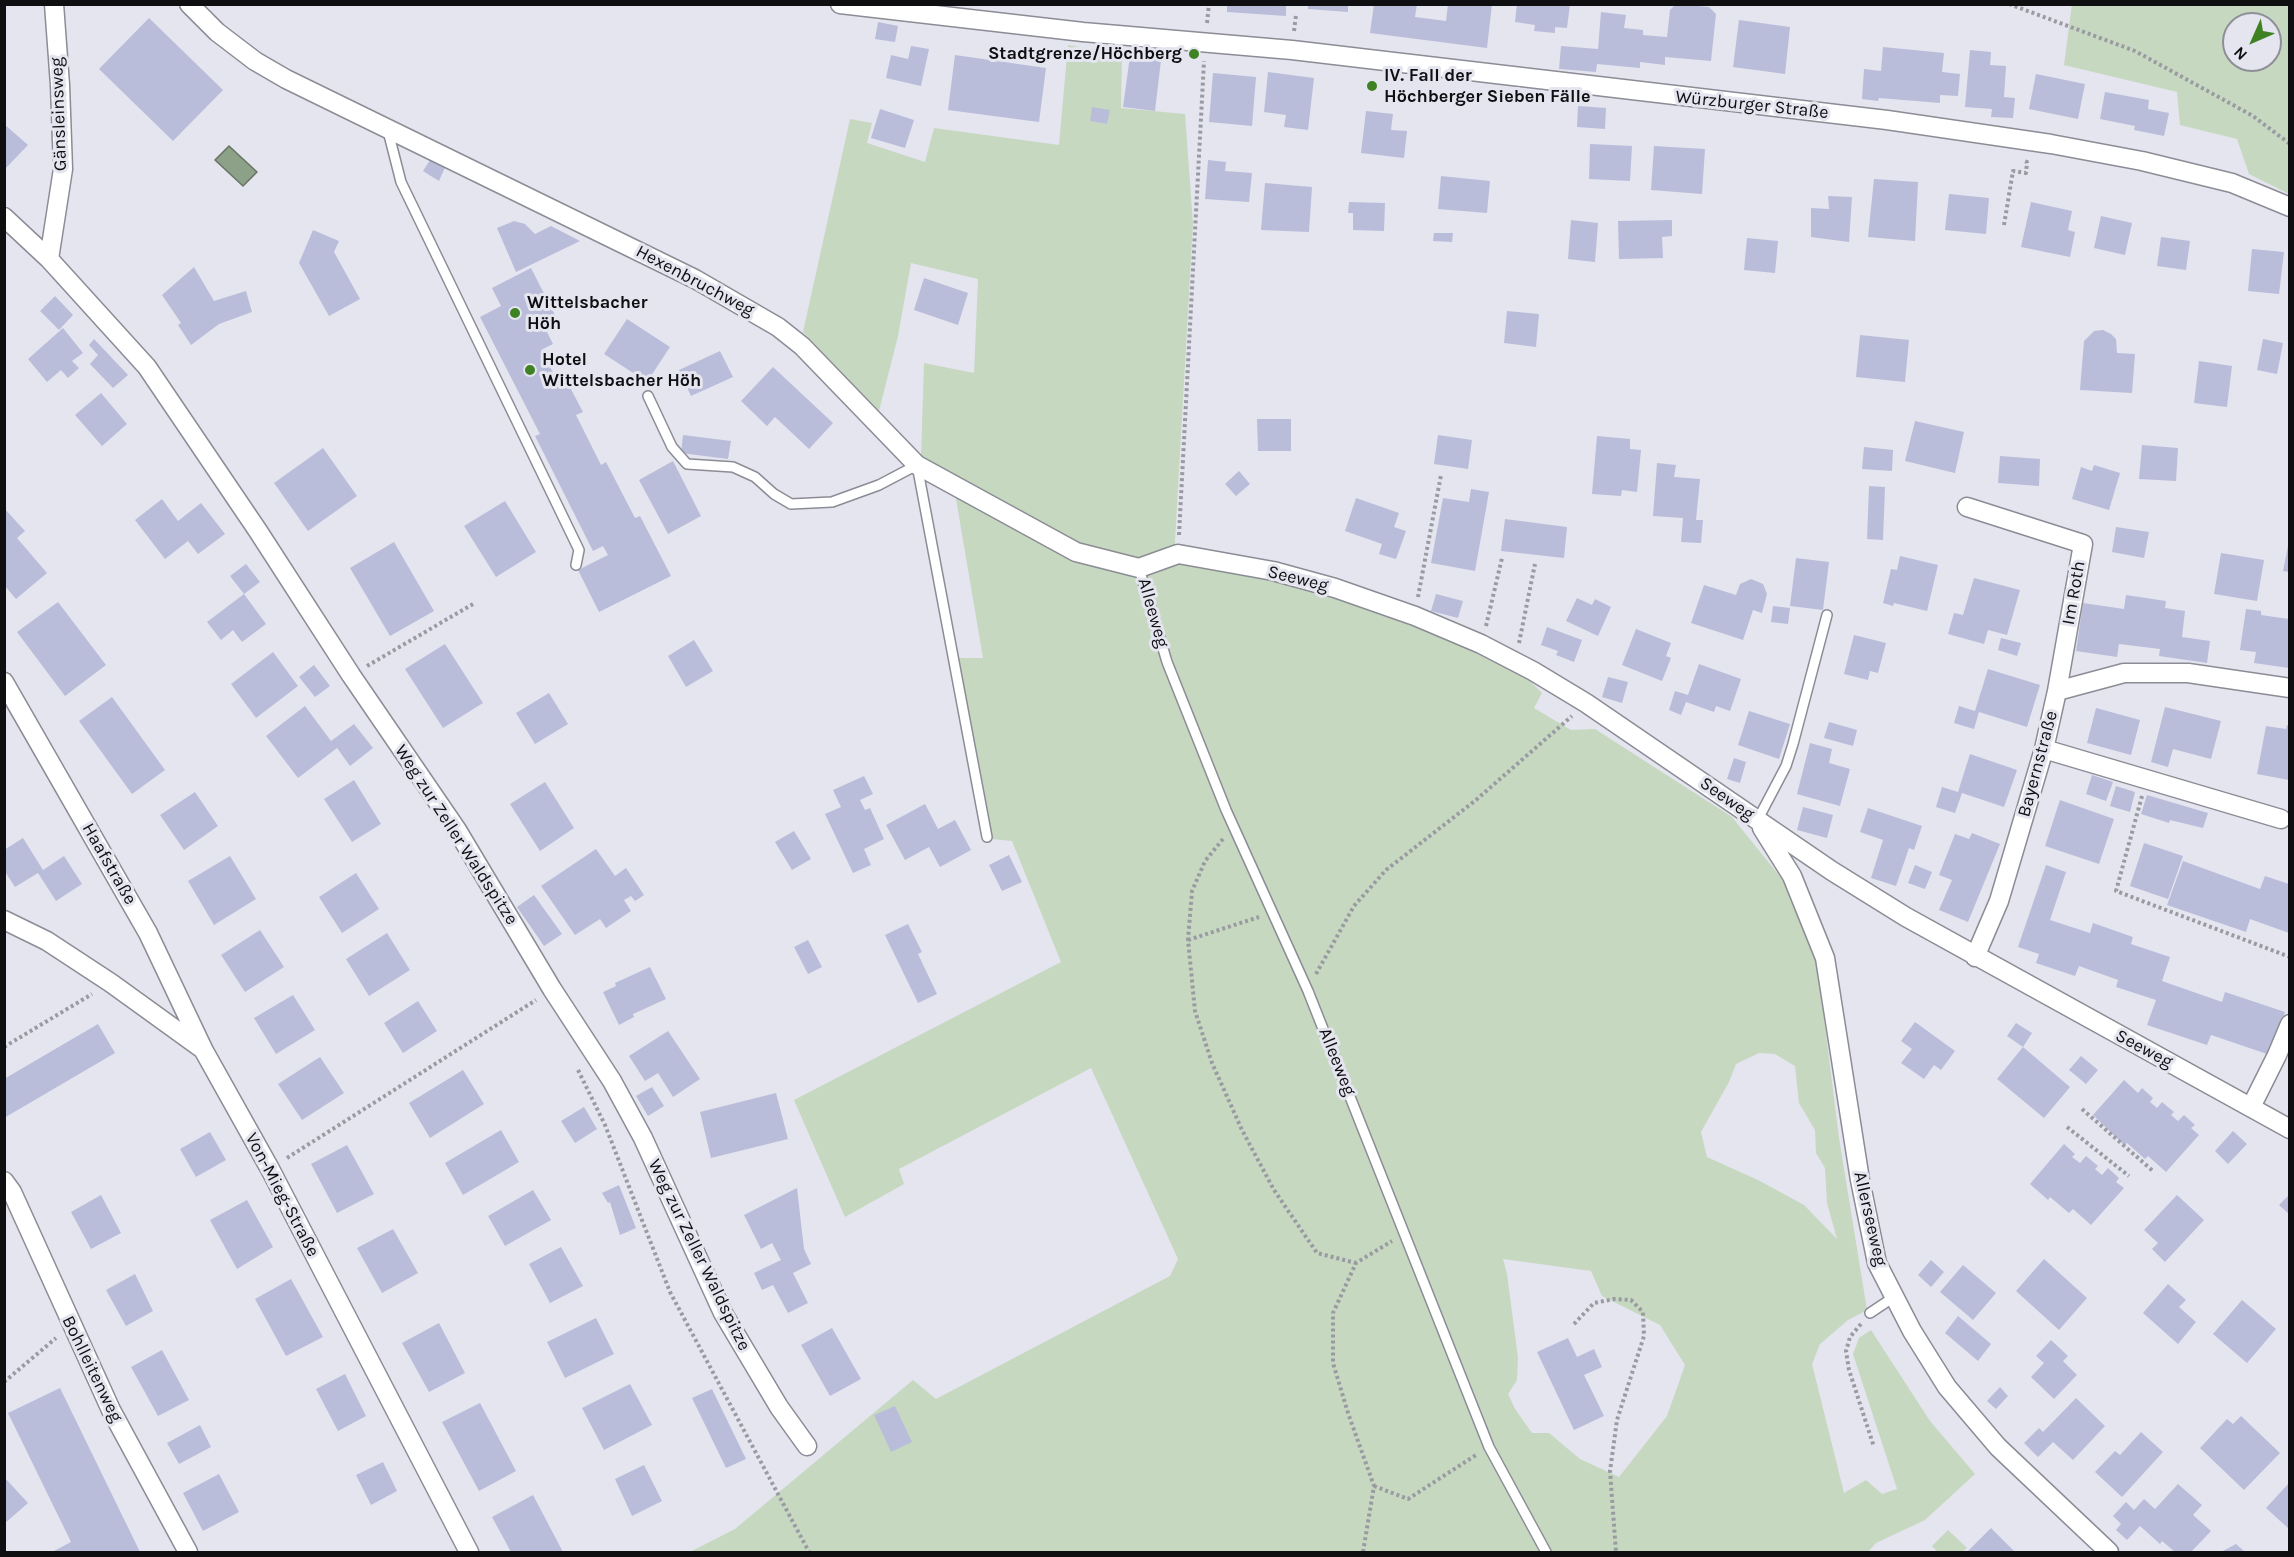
<!DOCTYPE html>
<meta charset="utf-8">
<style>
body{margin:0}
#map{position:relative;width:2294px;height:1557px;overflow:hidden;background:#e4e5ef;font-family:Karla,sans-serif}
canvas{display:block}
.frame{position:absolute;inset:0;border:6px solid #0f0f12;pointer-events:none}
.north{position:absolute;left:2222px;top:12px;width:60px;height:60px;box-sizing:border-box;background:#e4e5ef;border:2px solid #8f8f97;border-radius:50%;rotate:225deg;font-size:16px;font-weight:700;line-height:24px;text-align:center;color:#0f0f12}
.north::after{content:'';display:block;margin:auto;width:21px;height:27px;background:#3f8224;clip-path:polygon(50% 0,100% 100%,50% 72%,0 100%)}
</style>
<div id="map">
<canvas width="2294" height="1557"></canvas>
<div class="frame"></div>
<div class="north">N</div>
</div>
<script>
const ctx = document.querySelector('canvas').getContext('2d');
ctx.lineJoin = 'round';
function paint(path, color) {
  ctx.fillStyle = color;
  ctx.fill(path, 'evenodd');
}
function shape(rows) {
  const path = new Path2D();
  for (const r of rows) {
    path.moveTo(r[0], r[1]);
    for (let i = 2; i < r.length; i += 2) path.lineTo(r[i], r[i + 1]);
  }
  return path;
}
function trace(path, color, width, dash) {
  ctx.strokeStyle = color;
  ctx.lineWidth = width;
  ctx.lineCap = dash ? 'butt' : 'round';
  ctx.setLineDash(dash || []);
  ctx.stroke(path);
}
function drawText(font, color, halo, rows, align = 'center') {
  ctx.font = font + ' Karla,sans-serif';
  ctx.lineWidth = 6;
  ctx.setLineDash([]);
  ctx.textBaseline = 'middle';
  ctx.strokeStyle = halo;
  ctx.fillStyle = color;
  for (const [text, x, y, turn = 0] of rows) {
    ctx.save();
    ctx.translate(x, y);
    ctx.rotate((+turn || 0) * Math.PI / 180);
    ctx.textAlign = isNaN(turn) ? turn : align;
    if (halo) ctx.strokeText(text, 0, 0);
    ctx.fillText(text, 0, 0);
    ctx.restore();
  }
}
const green = shape([
 [2072,4,2289,5,2289,194,2249,174,2237,139,2180,125,2177,92,2064,65],
 [2234,24,2270,24,2270,60,2234,60],
 [1068,45,1122,54,1121,108,1185,114,1193,224,1175,541,1177,560,1267,575,1419,624,1520,671,1542,693,1534,708,1571,730,1595,729,1732,817,1782,879,1816,954,1839,1138,1867,1310,1848,1320,1820,1344,1812,1364,1844,1493,1866,1480,1882,1494,1897,1489,1853,1354,1859,1338,1871,1330,1930,1421,1975,1474,1925,1520,1876,1543,1868,1552,690,1552,735,1529,913,1380,936,1399,1170,1276,1178,1259,1091,1068,899,1169,904,1184,845,1217,794,1100,1061,962,1012,841,991,839,957,658,983,658,953,481,921,459,924,363,974,373,978,279,911,263,898,336,879,411,803,332,850,119,872,123,867,143,925,162,934,128,1059,145],
 [1759,1053,1775,1054,1795,1066,1799,1103,1815,1130,1816,1153,1825,1168,1827,1203,1837,1239,1804,1205,1760,1181,1707,1157,1701,1132,1729,1082,1736,1064],
 [1503,1259,1591,1271,1602,1296,1660,1325,1685,1365,1667,1416,1619,1477,1580,1459,1549,1433,1532,1433,1515,1409,1508,1394,1517,1380,1518,1358,1507,1274],
 [1948,1530,1967,1548,1962,1552,1938,1552,1932,1546]
]);
const water = shape([
 [229,146,257,172,243,186,215,160,229,146]
]);
const building = shape([
 [1227,4,1286,4,1286,16,1227,12],
 [1308,4,1348,4,1348,12,1308,9],
 [1374,4,1417,4,1415,17,1446,21,1448,4,1492,4,1487,48,1370,33],
 [1517,4,1570,4,1567,28,1555,27,1555,33,1534,31,1535,25,1515,22],
 [1676,4,1709,7,1716,14,1711,61,1665,57,1665,65,1640,62,1640,68,1597,64,1596,72,1559,69,1561,46,1598,49,1601,12,1626,15,1624,28,1643,30,1643,35,1667,37,1670,10],
 [149,18,223,90,173,141,99,69],
 [1739,20,1790,27,1785,74,1733,67],
 [878,22,898,26,895,42,875,39],
 [911,46,929,49,921,86,886,78,891,55,908,59],
 [1883,47,1944,53,1942,72,1960,74,1958,96,1940,95,1940,103,1879,98,1878,101,1862,99,1864,69,1881,71],
 [1970,50,1991,52,1990,65,2006,66,2004,97,2015,98,2013,118,1991,117,1992,109,1965,107],
 [955,55,1046,68,1039,122,948,110],
 [1130,56,1161,60,1155,111,1123,107],
 [1268,72,1314,78,1308,130,1284,127,1286,115,1264,112],
 [1213,73,1256,77,1252,126,1209,122],
 [2036,74,2085,84,2078,119,2029,109],
 [2105,92,2149,100,2148,109,2169,113,2164,136,2134,130,2135,126,2100,119],
 [1578,106,1606,108,1605,129,1577,127],
 [1092,107,1110,110,1107,124,1090,121],
 [880,109,914,120,905,148,871,138],
 [1366,111,1393,114,1391,130,1407,131,1404,158,1361,153],
 [4,124,28,145,4,170],
 [1590,144,1632,146,1630,181,1589,179],
 [1654,146,1705,149,1702,194,1651,190],
 [432,157,446,165,439,181,423,171],
 [1208,160,1226,162,1225,171,1252,173,1249,202,1205,199],
 [1441,176,1490,181,1487,213,1438,209],
 [1874,179,1918,182,1915,241,1868,237],
 [1265,183,1312,187,1309,232,1261,230],
 [1949,194,1989,198,1986,234,1945,230],
 [1828,196,1852,197,1849,242,1811,237,1811,208,1829,209],
 [1349,202,1385,203,1384,231,1353,230,1353,213,1348,213],
 [2031,202,2072,211,2068,230,2075,232,2070,257,2021,247],
 [2101,216,2132,223,2125,255,2094,248],
 [1571,220,1598,223,1595,262,1568,259],
 [1672,220,1672,236,1662,237,1663,258,1619,259,1618,221],
 [514,221,525,224,535,234,551,226,580,241,516,272,497,228],
 [313,230,339,241,334,252,360,299,329,316,299,263],
 [1434,233,1453,233,1452,242,1433,241],
 [2161,237,2190,241,2186,270,2157,266],
 [1747,238,1778,241,1775,273,1744,270],
 [2252,249,2284,252,2279,294,2248,291],
 [194,267,214,301,246,291,252,312,219,324,191,345,178,325,181,323,162,295],
 [531,268,558,321,545,328,553,344,541,350,558,382,565,378,583,412,576,415,601,465,606,462,635,518,640,516,671,576,599,612,578,570,608,555,603,546,593,551,535,436,540,434,480,317,501,306,492,288],
 [924,278,968,293,958,325,914,310],
 [55,296,73,315,59,330,40,311],
 [1507,311,1539,314,1536,347,1504,343],
 [627,319,670,347,647,382,604,354],
 [63,328,83,353,72,361,79,368,68,378,61,370,47,382,28,359],
 [2103,330,2111,334,2116,339,2117,353,2135,354,2132,393,2080,390,2084,341,2094,331],
 [1860,335,1909,340,1905,382,1856,377],
 [94,339,128,375,113,388,90,364,98,355,89,345],
 [2263,339,2283,343,2277,374,2257,370],
 [720,351,733,377,691,396,679,370],
 [2199,361,2232,366,2227,407,2194,403],
 [773,367,833,423,809,449,775,417,767,426,741,401],
 [101,393,127,424,102,446,75,415],
 [1257,419,1291,419,1291,451,1258,451],
 [1915,421,1964,432,1955,473,1905,461],
 [683,435,731,441,728,459,681,453],
 [1438,435,1472,440,1468,469,1434,464],
 [1597,436,1630,439,1630,449,1641,450,1637,492,1622,490,1621,496,1592,494],
 [2142,445,2178,448,2176,481,2139,479],
 [1864,447,1893,450,1892,471,1862,469],
 [323,448,357,496,308,531,274,483],
 [2000,456,2040,459,2039,486,1998,483],
 [673,461,701,516,668,534,639,480],
 [1657,463,1676,465,1674,477,1700,479,1696,520,1703,520,1701,543,1681,542,1683,518,1653,516],
 [2094,465,2120,473,2109,510,2072,499,2081,467,2092,471],
 [1239,471,1250,484,1236,496,1225,484],
 [1869,486,1885,487,1883,540,1867,539],
 [1471,489,1489,492,1475,571,1431,563,1443,498,1469,502],
 [1356,498,1399,513,1394,527,1406,531,1396,559,1379,554,1382,544,1345,531],
 [162,499,178,521,201,503,225,534,198,554,188,541,165,559,135,520],
 [505,501,536,552,496,577,464,526],
 [4,508,25,531,17,538,47,573,16,599,4,585],
 [1505,519,1567,527,1564,558,1501,551],
 [2116,527,2149,532,2144,558,2112,552],
 [394,542,434,611,390,636,350,568],
 [2288,546,2289,546,2289,572,2283,571],
 [2221,553,2264,560,2257,601,2214,594],
 [1900,556,1938,565,1927,611,1894,603,1893,606,1883,603,1891,569,1897,570],
 [1796,558,1829,562,1823,610,1790,606],
 [246,564,260,582,244,594,266,624,242,642,233,630,221,640,207,622,244,594,230,576],
 [1974,578,2020,590,2007,635,1988,630,1984,644,1948,634,1954,613,1963,615],
 [1751,579,1763,584,1767,594,1762,613,1753,610,1743,640,1691,623,1704,585,1736,595,1740,584],
 [1436,594,1463,601,1458,618,1431,611],
 [2126,595,2166,601,2165,608,2185,611,2182,637,2210,641,2207,663,2159,656,2160,649,2119,644,2117,657,2076,651,2083,603,2124,609],
 [1577,598,1592,605,1595,599,1611,607,1598,636,1566,621],
 [58,602,106,665,65,696,17,632],
 [1773,606,1790,608,1788,624,1771,622],
 [2246,609,2261,611,2261,615,2289,619,2289,668,2254,663,2256,652,2240,650],
 [1547,627,1582,640,1574,662,1556,655,1558,651,1541,645],
 [1636,629,1671,643,1666,656,1671,658,1662,681,1622,665],
 [1854,635,1886,643,1878,673,1870,671,1868,680,1844,674],
 [2001,638,2021,643,2017,656,1998,650],
 [694,640,713,671,686,687,668,656],
 [445,644,483,703,443,728,405,669],
 [273,652,298,686,256,718,231,684],
 [1699,664,1741,679,1730,711,1716,706,1714,712,1686,702,1681,715,1669,710,1675,691,1688,695],
 [314,665,330,686,315,697,299,677],
 [1988,669,2040,685,2027,727,1979,712,1974,729,1954,723,1959,706,1975,711],
 [1608,677,1628,682,1622,703,1602,697],
 [549,693,568,724,535,744,516,713],
 [112,697,165,770,132,794,79,721],
 [305,706,331,741,354,724,373,748,350,766,337,748,298,778,266,736],
 [2165,707,2221,721,2211,759,2173,749,2168,767,2151,762],
 [2096,708,2140,720,2131,755,2087,743],
 [1749,711,1790,724,1779,759,1738,745],
 [1829,722,1857,730,1853,746,1824,738],
 [2287,725,2289,725,2289,780,2257,774,2266,726,2286,729],
 [1810,743,1832,749,1829,763,1850,769,1840,806,1797,794],
 [1970,754,2017,770,2004,807,1962,793,1955,813,1936,807,1942,787,1958,792],
 [1734,758,1746,762,1740,783,1727,779],
 [2092,775,2113,782,2106,801,2086,794],
 [864,776,873,794,860,800,865,810,870,808,884,839,864,849,871,865,853,873,825,814,841,807,833,790],
 [354,780,381,824,352,842,324,799],
 [545,782,574,828,540,851,510,804],
 [2116,786,2135,792,2130,812,2110,806],
 [195,792,218,826,184,850,160,815],
 [2147,795,2208,813,2203,828,2170,820,2169,823,2141,814],
 [2060,800,2114,819,2099,864,2045,846],
 [925,804,938,829,955,820,971,850,940,867,929,847,905,860,886,825],
 [1803,807,1833,815,1827,838,1797,830],
 [1868,808,1922,826,1914,850,1909,848,1896,886,1871,878,1883,840,1860,832],
 [794,831,811,859,792,870,775,842],
 [1972,833,2000,844,1968,922,1939,910,1952,880,1939,875,1955,834,1969,839],
 [23,838,43,870,64,856,82,884,56,901,38,873,15,887,4,870,4,850],
 [2144,843,2183,856,2168,899,2130,886],
 [596,849,615,876,626,868,644,895,635,901,631,896,624,900,631,911,606,928,600,919,575,935,541,886],
 [1009,855,1022,882,1002,891,989,865],
 [230,856,256,899,214,925,188,881],
 [2183,861,2260,889,2265,876,2289,884,2289,933,2250,919,2246,932,2167,905],
 [1915,865,1932,872,1925,889,1908,883],
 [2046,865,2066,872,2050,920,2090,933,2093,923,2133,937,2131,944,2170,957,2162,981,2222,1002,2225,992,2285,1012,2270,1055,2211,1035,2207,1045,2147,1025,2156,1000,2116,987,2118,980,2079,966,2075,976,2036,963,2039,954,2018,947],
 [356,873,379,909,342,933,319,897],
 [534,895,562,934,544,946,517,907],
 [908,924,922,952,918,954,937,994,918,1003,885,935],
 [260,930,284,967,245,992,221,955],
 [387,933,410,970,369,996,346,959],
 [808,940,822,967,808,974,794,947],
 [650,967,666,999,633,1014,634,1017,619,1025,603,992,616,986,615,983],
 [293,995,315,1030,276,1054,254,1018],
 [418,1001,437,1031,403,1053,384,1023],
 [1915,1022,1955,1051,1941,1070,1934,1065,1924,1079,1901,1063,1912,1049,1901,1041],
 [2016,1023,2032,1033,2023,1047,2007,1036],
 [98,1024,115,1053,4,1118,4,1079],
 [668,1031,700,1079,673,1097,658,1073,645,1081,629,1056],
 [2023,1047,2070,1087,2044,1118,1997,1079],
 [2081,1056,2098,1070,2086,1084,2069,1070],
 [320,1057,344,1093,302,1120,278,1084],
 [463,1070,484,1104,430,1138,409,1103],
 [2124,1080,2138,1093,2142,1088,2153,1098,2150,1102,2157,1108,2162,1102,2174,1112,2171,1115,2178,1121,2184,1115,2195,1125,2191,1128,2199,1135,2166,1172,2148,1156,2145,1159,2127,1143,2124,1145,2093,1115],
 [652,1087,664,1106,648,1116,636,1096],
 [776,1093,788,1139,711,1158,700,1112],
 [584,1107,597,1129,575,1143,561,1121],
 [501,1130,519,1162,463,1195,445,1163],
 [2233,1131,2247,1144,2228,1164,2215,1151],
 [210,1132,226,1160,196,1177,180,1149],
 [2064,1144,2075,1154,2072,1157,2080,1163,2086,1156,2098,1166,2095,1169,2102,1175,2108,1168,2119,1178,2116,1182,2124,1188,2091,1225,2073,1209,2069,1213,2050,1197,2048,1200,2030,1184],
 [347,1145,374,1194,337,1213,311,1164],
 [619,1185,636,1228,620,1235,610,1202,608,1203,602,1193],
 [797,1188,804,1249,811,1264,793,1273,808,1303,788,1313,773,1285,762,1290,754,1273,781,1260,772,1243,761,1249,744,1215],
 [533,1190,551,1220,505,1246,488,1216],
 [101,1195,121,1233,91,1249,71,1212],
 [2177,1195,2204,1220,2165,1262,2152,1249,2158,1243,2144,1230],
 [2289,1195,2289,1214,2279,1205],
 [247,1200,273,1247,237,1269,210,1220],
 [393,1229,418,1273,382,1293,357,1248],
 [561,1247,583,1286,550,1303,529,1264],
 [2044,1259,2087,1298,2059,1330,2016,1291],
 [1931,1260,1944,1272,1931,1287,1918,1275],
 [1963,1265,1996,1293,1973,1320,1940,1292],
 [135,1274,153,1311,126,1326,106,1290],
 [291,1279,323,1337,286,1356,255,1299],
 [2168,1284,2186,1300,2179,1307,2196,1322,2178,1344,2143,1313],
 [2242,1300,2276,1329,2247,1363,2213,1334],
 [1958,1316,1991,1344,1978,1361,1945,1333],
 [596,1318,614,1354,565,1378,547,1342],
 [439,1323,465,1373,429,1392,402,1343],
 [832,1328,861,1379,830,1396,801,1345],
 [1568,1338,1577,1357,1594,1349,1602,1367,1584,1375,1604,1416,1574,1430,1537,1352],
 [2051,1340,2068,1356,2063,1361,2077,1375,2054,1399,2031,1377,2044,1363,2036,1356],
 [162,1350,189,1400,158,1416,131,1367],
 [345,1374,366,1416,338,1431,316,1389],
 [630,1384,652,1425,604,1450,582,1408],
 [2000,1387,2008,1396,1996,1409,1987,1401],
 [60,1388,140,1552,52,1552,71,1542,8,1413],
 [712,1389,746,1459,726,1468,692,1398],
 [2076,1398,2105,1426,2073,1460,2053,1442,2038,1457,2024,1443,2039,1428,2043,1432],
 [480,1403,516,1471,479,1491,442,1422],
 [895,1406,912,1442,891,1452,874,1415],
 [2241,1416,2280,1453,2244,1490,2200,1448,2227,1419,2233,1424],
 [200,1425,211,1447,179,1464,167,1443],
 [2141,1432,2163,1452,2122,1497,2095,1472,2115,1451,2120,1455],
 [383,1462,397,1491,371,1505,356,1475],
 [644,1465,662,1501,632,1516,615,1479],
 [219,1474,239,1512,203,1531,183,1493],
 [4,1477,28,1503,4,1524],
 [2289,1483,2289,1529,2266,1508],
 [2178,1484,2202,1505,2193,1515,2211,1531,2191,1552,2175,1552,2162,1541,2160,1544,2140,1526,2127,1540,2116,1530,2121,1524,2113,1516,2126,1502,2134,1510,2144,1499,2155,1509],
 [533,1495,563,1552,511,1552,492,1517],
 [1991,1528,2015,1552,1967,1552],
 [2236,1544,2245,1552,2221,1552]
]);
const path = shape([
 [2009,4,2135,51,2253,116,2290,144],
 [1207,23,1209,4],
 [1294,31,1296,15],
 [2004,225,2013,171,2026,173,2027,162,2024,161],
 [1179,535,1204,61],
 [1418,597,1441,475],
 [1486,626,1502,558],
 [1519,643,1535,564],
 [367,666,473,604],
 [2142,796,2116,891,2290,957],
 [1223,839,1205,861,1192,891,1188,940,1195,1011,1212,1063,1242,1130,1274,1190,1317,1253,1356,1263],
 [1188,940,1259,917],
 [1316,974,1354,906,1386,870,1476,800,1572,716],
 [4,1047,92,994],
 [578,1070,605,1125,670,1292,809,1552],
 [2082,1109,2153,1171],
 [2067,1127,2129,1176],
 [287,1158,536,1000],
 [1574,1324,1594,1303,1614,1299,1631,1300,1643,1312,1644,1336,1617,1420,1610,1471,1616,1552],
 [1861,1324,1850,1337,1846,1351,1849,1370,1874,1447],
 [4,1382,56,1338],
 [1374,1486,1408,1499,1476,1455],
 [1363,1552,1374,1486,1348,1413,1333,1363,1333,1313,1356,1263,1392,1241]
]);
const service = shape([
 [388,131,401,182,579,550,576,565],
 [648,396,672,447,687,464,733,467,755,477,774,494,791,504,832,502,879,485,917,465,987,837],
 [1139,568,1167,662,1226,810,1308,991,1489,1447,1546,1552],
 [1757,821,1786,766,1793,744,1827,615],
 [1870,1313,1894,1297]
]);
const minor = shape([
 [189,4,217,32,255,61,286,79,695,279,778,327,802,346,917,465,1076,552,1139,568,1178,554,1273,571,1335,588,1415,616,1481,644,1533,671,1586,703,1832,871,1906,917,2290,1129],
 [840,4,1083,32,1292,50,1887,120,2051,144,2142,161,2232,183,2290,207],
 [4,217,49,259,147,367,258,531,351,675,457,830,552,989,612,1081,643,1138,723,1313,779,1407,807,1446],
 [49,259,63,169,60,85,54,4],
 [1967,507,2083,544,2057,691],
 [4,682,148,933,204,1051,270,1169,469,1552],
 [2044,749,2281,819],
 [1762,828,1792,876,1825,958,1860,1180,1877,1263,1912,1331,1947,1387,1998,1447,2109,1552],
 [4,920,47,941,111,983,201,1048],
 [1975,957,1999,901,2044,749,2057,691,2124,673,2188,673,2290,688],
 [2251,1107,2277,1055,2290,1024],
 [4,1181,12,1192,111,1410,188,1552]
]);
const markers = [
 [1194,54,6,"#3f8224"],
 [1372,86,6,"#3f8224"],
 [515,313,6,"#3f8224"],
 [530,370,6,"#3f8224"]
];
const poiNames = [
 ["Stadtgrenze/Höchberg",1182,54,"right"],
 ["IV. Fall der",1384,76],
 ["Höchberger Sieben Fälle",1384,97],
 ["Wittelsbacher",527,303],
 ["Höh",527,324],
 ["Hotel",542,360],
 ["Wittelsbacher Höh",542,381]
];
const streetNames = [
 ["Würzburger Straße",1752,105,6],
 ["Gänsleinsweg",59,114,-92],
 ["Hexenbruchweg",695,281,28],
 ["Seeweg",1298,579,14],
 ["Im Roth",2074,593,-80],
 ["Alleeweg",1153,613,74],
 ["Bayernstraße",2038,764,-75],
 ["Seeweg",1727,799,35],
 ["Weg zur Zeller Waldspitze",456,835,57],
 ["Haafstraße",109,864,60],
 ["Seeweg",2144,1049,28],
 ["Alleeweg",1337,1062,68],
 ["Von-Mieg-Straße",282,1195,62],
 ["Allerseeweg",1870,1219,77],
 ["Weg zur Zeller Waldspitze",699,1255,64],
 ["Bohlleitenweg",92,1369,64]
];
paint(green, '#c6d8c0');
paint(water, '#8da088');
trace(water, '#677465', 1.5);
paint(building, '#babdda');
trace(service, '#8b8c95', 12);
trace(minor, '#8b8c95', 21);
trace(path, '#9a9ba2', 4, [3, 3]);
trace(service, '#fff', 9);
trace(minor, '#fff', 18);
for (const [x, y, r, color] of markers) {
  const dot = new Path2D();
  dot.arc(x, y, r, 0, 2 * Math.PI);
  ctx.fillStyle = color;
  ctx.fill(dot);
  trace(dot, '#e4e5ef', 2);
}
drawText('bold 18px', '#0f0f12', '#e4e5ef', poiNames, 'left');
drawText('18px', '#0f0f12', '#e4e5ef', streetNames);
</script>
